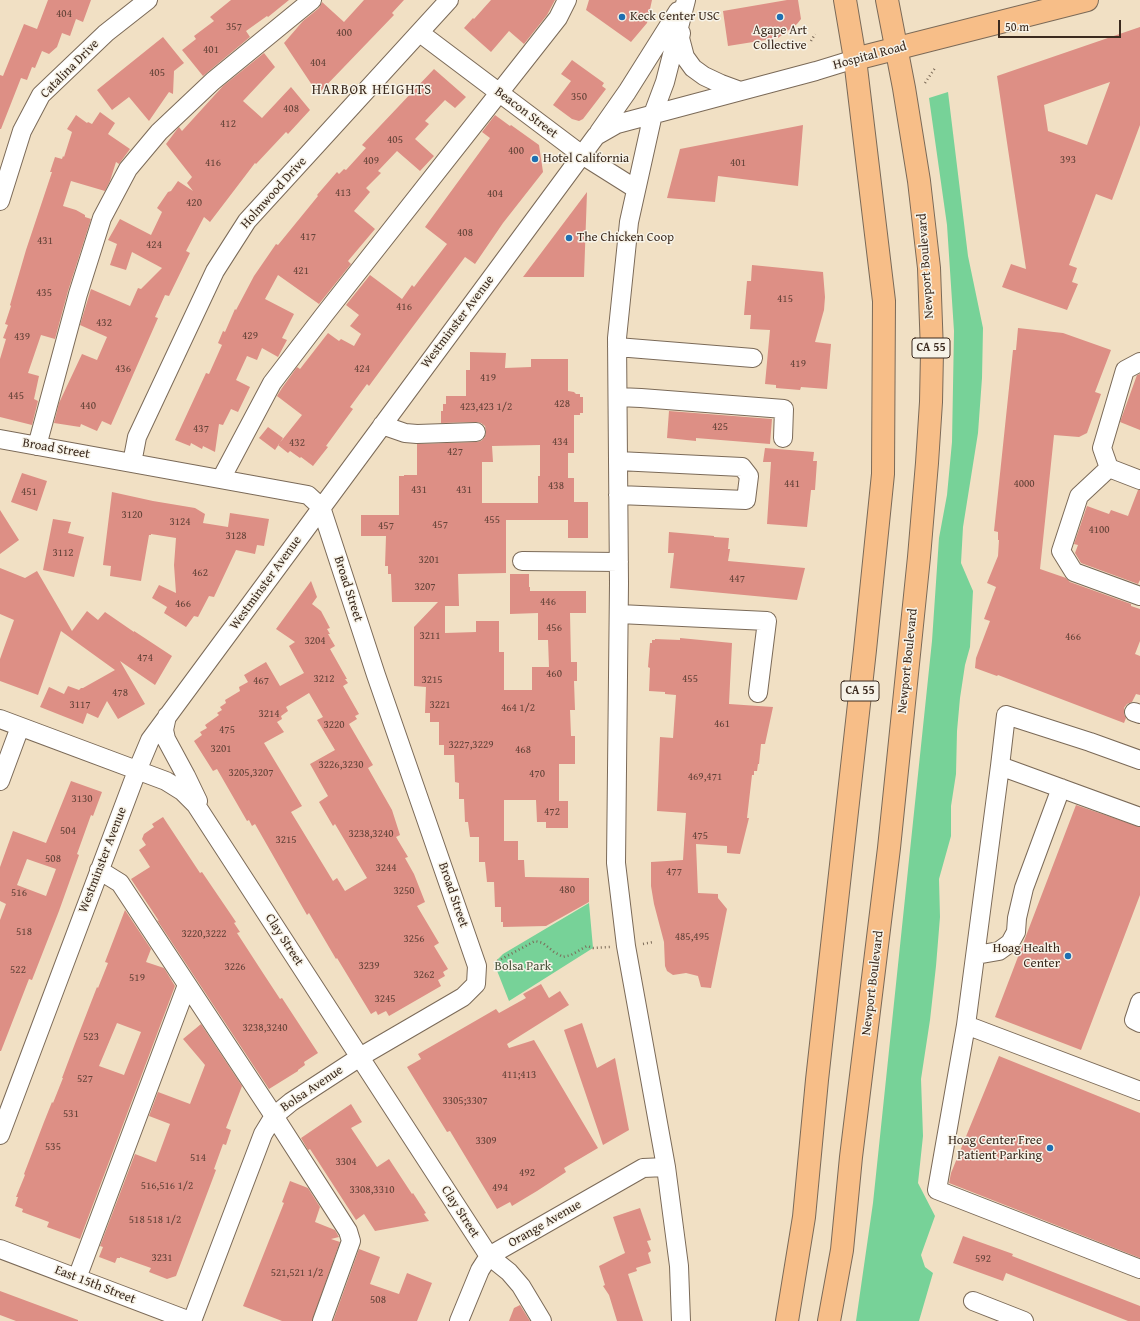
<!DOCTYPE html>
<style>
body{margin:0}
#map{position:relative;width:1140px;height:1321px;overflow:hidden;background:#f1e0c4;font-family:"Gentium Book Plus",serif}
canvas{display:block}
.scale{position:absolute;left:998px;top:20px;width:123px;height:18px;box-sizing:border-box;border:2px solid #3b2a1e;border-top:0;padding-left:5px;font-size:12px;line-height:14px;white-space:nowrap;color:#3b2a1e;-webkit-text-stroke:3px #f7f3e8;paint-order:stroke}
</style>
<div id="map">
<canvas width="1140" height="1321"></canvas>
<div class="scale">50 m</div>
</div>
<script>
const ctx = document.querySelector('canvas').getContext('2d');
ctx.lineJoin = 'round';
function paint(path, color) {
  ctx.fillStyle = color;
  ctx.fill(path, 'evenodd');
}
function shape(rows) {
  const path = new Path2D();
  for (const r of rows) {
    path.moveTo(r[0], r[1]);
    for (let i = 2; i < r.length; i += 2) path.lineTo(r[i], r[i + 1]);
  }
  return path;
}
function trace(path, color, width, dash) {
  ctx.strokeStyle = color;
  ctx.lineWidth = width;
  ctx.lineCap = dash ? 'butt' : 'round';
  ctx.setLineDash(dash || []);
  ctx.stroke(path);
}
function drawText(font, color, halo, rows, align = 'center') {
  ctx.font = font + ' "Gentium Book Plus",serif';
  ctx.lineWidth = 3;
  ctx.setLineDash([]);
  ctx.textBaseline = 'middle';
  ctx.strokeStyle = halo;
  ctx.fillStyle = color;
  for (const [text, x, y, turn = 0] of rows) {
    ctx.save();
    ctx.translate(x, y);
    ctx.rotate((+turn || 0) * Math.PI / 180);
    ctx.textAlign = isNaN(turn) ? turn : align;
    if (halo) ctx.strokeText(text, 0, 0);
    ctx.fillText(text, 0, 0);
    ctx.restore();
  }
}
const green = shape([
 [948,92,968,256,983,328,982,378,978,433,963,527,961,563,973,591,970,647,965,665,960,698,957,731,956,774,951,806,951,836,939,879,940,917,936,966,930,1020,921,1079,923,1136,918,1183,935,1216,921,1255,925,1267,933,1273,919,1321,856,1321,873,1203,932,641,939,538,947,495,952,442,954,331,947,225,929,98],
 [589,903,593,948,509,1001,494,963,503,954]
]);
const building = shape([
 [48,0,91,0,83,22,76,19,70,36,62,33,57,47,49,54,42,51,35,68,32,67,27,80,21,78,1,129,0,129,0,75,3,76,24,24,37,29],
 [231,0,289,0,268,17,267,16,246,31,250,37,203,76,182,50,196,39,194,36,214,21,210,17],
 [364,0,404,0,392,13,394,15,318,94,284,43,303,21,319,8,322,2,344,22],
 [491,0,555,0,547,15,524,44,509,31,491,52,464,28,473,18,474,19],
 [589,0,652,0,647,23,631,42,586,10],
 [787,0,798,0,801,19,797,24,778,38,728,46,723,11],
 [1140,27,1140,125,1112,200,1096,194,1069,265,1077,268,1072,282,1078,284,1067,310,1002,287,1011,264,1026,269,997,76],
 [1110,82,1087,145,1048,131,1044,105],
 [163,37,184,63,174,71,173,94,169,92,149,121,129,97,112,110,97,90],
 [264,53,275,67,243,101,262,118,291,87,310,110,288,134,286,132,256,164,255,163,210,222,204,217,186,251,190,253,169,296,165,295,155,317,158,318,111,425,102,421,97,431,81,424,80,427,54,423,59,403,82,354,97,360,107,337,80,325,91,289,130,306,138,288,141,289,162,268,132,252,126,270,110,265,117,244,108,240,120,219,151,235,162,212,157,208,168,192,171,191,178,181,193,191,187,183,192,177,166,144,178,128,179,127,182,131,223,86],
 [572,60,604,83,602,86,606,89,583,119,579,121,572,119,553,105,571,81,561,74],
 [434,69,466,97,455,108,445,100,425,121,429,124,415,139,434,156,420,171,397,151,378,171,381,173,366,188,370,192,354,211,375,229,348,261,351,264,319,304,278,275,265,299,294,314,282,338,287,340,278,357,262,348,257,360,247,356,236,380,250,387,238,412,231,409,223,425,219,424,215,452,203,446,202,449,191,443,190,446,175,440,206,373,209,374,222,345,218,343,223,331,225,332,235,309,236,310,254,276,276,244,278,245,318,196,317,195,337,172,339,174,344,169,346,170,366,148,362,145],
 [100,112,115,123,108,134,130,149,119,164,116,162,110,181,105,191,71,181,63,206,76,210,85,215,85,217,91,219,68,291,55,339,41,335,28,373,39,376,34,399,38,401,32,425,0,417,0,359,6,339,3,338,8,325,5,324,11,306,10,305,26,250,52,172,50,172,55,157,62,159,63,156,64,157,72,132,67,129,76,115,87,123,88,122,92,124],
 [495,115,510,126,511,125,539,145,543,172,503,223,475,264,465,257,405,337,369,386,367,384,350,407,353,409,326,446,328,447,313,466,301,457,300,458,290,451,288,453,278,445,302,415,277,396,282,388,297,367,300,369,328,333,339,341,341,339,354,346,361,334,350,326,359,315,346,305,370,275,402,299,412,285,414,287,447,244,425,227,490,138,482,132],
 [803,125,798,186,718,176,715,202,667,198,680,149],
 [587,192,584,277,523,277],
 [752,265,823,272,825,297,824,310,815,342,831,344,827,389,801,387,800,390,776,388,776,385,765,384,770,330,750,329,751,315,744,315,747,281,751,281],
 [1018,328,1063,333,1111,350,1095,392,1101,394,1087,433,1079,437,1054,435,1040,569,1066,578,1070,582,1131,604,1131,606,1140,609,1140,641,1135,654,1140,656,1140,695,1136,694,1132,702,1127,704,1124,708,1124,714,1126,718,1124,723,998,675,997,676,975,668,976,658,990,621,984,619,996,587,987,583,998,556,999,540,998,540,998,532,994,531,1013,350,1016,350],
 [470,352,506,353,505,368,531,367,531,359,568,359,568,391,574,392,576,394,580,394,580,397,583,397,583,413,580,413,580,415,574,415,574,453,568,453,568,478,574,478,574,502,588,502,588,538,568,538,568,520,506,520,506,573,458,574,459,606,445,606,445,633,476,632,476,621,499,621,499,652,504,652,504,690,532,690,532,667,549,667,548,640,538,640,538,613,510,614,510,574,529,574,529,587,530,587,530,591,586,591,586,613,570,613,571,662,577,662,577,681,574,681,575,710,570,710,571,736,575,736,575,764,559,764,559,801,568,801,568,828,546,828,546,822,537,822,536,800,504,800,504,841,518,841,518,860,524,860,525,877,589,878,589,902,546,926,503,927,503,922,501,922,501,907,495,907,494,882,487,882,485,862,479,862,479,837,470,837,468,822,465,822,464,799,459,799,459,783,455,782,454,755,444,755,444,745,439,745,439,722,430,722,430,713,425,713,426,687,414,686,414,627,438,602,392,602,391,574,388,574,388,566,385,566,386,536,361,536,361,515,399,515,399,476,404,476,404,475,417,475,417,444,476,442,481,441,485,437,486,431,485,426,481,423,476,422,441,423,441,411,443,411,443,404,446,404,446,396,466,396,466,370,470,370],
 [540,445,540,476,538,476,538,503,482,503,482,462,493,462,492,446],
 [1140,374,1140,430,1120,422,1137,375],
 [669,411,772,419,770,444,696,438,696,441,667,438],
 [268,427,283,438,275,450,259,438],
 [765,448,814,452,813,461,817,461,815,490,811,490,807,527,767,524,771,462,763,462],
 [22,473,47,481,37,511,11,502],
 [1138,490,1140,490,1140,580,1138,584,1081,563,1075,553,1078,545,1074,544,1087,506,1109,514,1111,510,1128,516],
 [112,492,153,501,195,508,205,514,203,523,228,527,230,513,269,519,264,546,257,545,255,554,236,550,214,597,209,596,198,617,194,616,186,627,164,613,167,607,152,598,159,585,176,593,174,565,176,538,151,534,151,535,149,535,141,581,110,576,111,566,103,565],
 [0,510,19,540,0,554],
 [53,519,71,522,68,533,84,537,74,577,43,570],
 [669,532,714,536,714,537,729,538,728,549,730,549,728,561,805,568,797,600,670,588,674,553,668,553],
 [0,568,25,578,37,571,72,631,87,611,98,620,105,612,134,632,134,631,172,656,155,685,120,661,145,704,118,719,107,701,98,718,87,713,83,724,40,707,49,687,64,694,68,686,79,690,81,688,83,688,115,670,61,631,38,695,0,681,0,659,14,620,0,614],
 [311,581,317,597,312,604,321,611,330,628,327,629,330,634,328,634,335,646,330,649,347,679,345,679,348,683,343,686,359,714,355,716,357,719,349,724,373,765,368,768,392,810,400,835,396,837,408,857,405,858,414,874,425,902,417,906,439,943,434,946,448,969,443,972,445,976,438,980,441,986,389,1016,386,1011,378,1015,376,1011,371,1014,337,958,336,959,309,913,307,915,255,824,252,826,249,820,247,821,217,769,213,771,194,741,202,735,200,732,207,728,205,725,219,715,217,713,222,710,220,707,226,703,225,700,240,691,239,687,248,682,244,675,266,662,280,686,304,673,289,646,295,642,276,629],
 [309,693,323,717,317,720,335,750,310,764,328,796,319,802,333,826,335,824,367,878,345,891,337,878,333,881,291,812,302,806,264,743,284,732,277,722,282,719,281,716,288,711,286,707],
 [680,638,732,643,729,704,773,707,765,744,761,744,759,764,758,764,757,771,754,771,754,775,752,775,747,818,749,818,740,854,727,853,727,846,696,844,698,893,718,894,718,898,727,909,711,988,701,987,698,976,686,973,673,975,667,971,665,966,664,942,654,904,651,886,651,862,683,860,686,813,657,811,660,737,673,738,676,695,665,694,665,692,649,691,650,668,648,667,650,643,652,643,652,640,655,640,655,639,680,640],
 [71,781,102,792,93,816,91,815,77,854,79,855,59,911,32,980,29,979,1,1051,0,1051,0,920,6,904,0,901,0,867,13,831,46,843],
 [27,859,56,869,46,896,17,885],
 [1076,805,1140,827,1140,895,1081,1050,995,1017],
 [163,817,200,873,202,872,236,922,234,923,240,932,237,933,261,970,280,999,282,998,318,1053,304,1062,305,1065,298,1070,298,1071,269,1089,157,920,159,921,131,879,150,867,139,850,146,845,142,839,144,834,154,827,152,824],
 [125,910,151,949,146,962,164,968,175,986,80,1239,47,1227,49,1222,22,1212,23,1209,15,1206,18,1197,16,1197,25,1175,24,1174,44,1122,52,1102,53,1103,63,1078,62,1078,76,1041,97,987,98,988,108,963,105,962],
 [117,1023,141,1032,124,1075,99,1066],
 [541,984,549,998,560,991,569,1005,507,1044,509,1048,534,1040,598,1148,564,1168,566,1172,537,1191,512,1206,510,1202,497,1209,450,1131,447,1132,407,1067,421,1059,418,1054,496,1009,499,1013,526,998,523,994],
 [582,1023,597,1068,615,1058,629,1130,603,1145,564,1030],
 [201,1024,242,1086,226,1128,231,1130,226,1145,223,1144,214,1169,216,1170,176,1276,167,1279,149,1272,151,1268,120,1257,120,1258,117,1258,115,1263,99,1257,103,1247,100,1246,135,1154,156,1162,170,1124,149,1116,158,1092,190,1104,205,1065,183,1039],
 [999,1056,1140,1113,1140,1258,949,1183,951,1173],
 [351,1104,362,1122,351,1128,377,1167,389,1159,412,1194,413,1193,426,1213,424,1214,429,1221,375,1231,364,1214,356,1220,310,1149,308,1150,301,1138],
 [290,1181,308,1188,320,1207,315,1222,335,1230,339,1237,331,1239,340,1242,312,1321,282,1321,243,1306,284,1203,282,1202],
 [640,1208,651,1240,647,1241,651,1251,648,1253,651,1263,636,1268,637,1271,628,1274,643,1321,617,1321,609,1295,603,1286,605,1285,599,1266,625,1253,613,1217],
 [963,1236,1013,1254,1012,1256,1140,1306,1140,1321,1128,1321,1006,1273,1003,1281,953,1263],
 [359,1249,380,1257,370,1284,399,1294,407,1273,432,1283,417,1321,333,1321],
 [0,1291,78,1320,78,1321,16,1321,0,1315],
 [520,1305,530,1321,509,1321,514,1308]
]);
const path = shape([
 [811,41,815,34],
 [925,83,935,68],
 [643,944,653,942],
 [494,963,535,941,543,943,554,952,563,957,571,955,587,946,593,948,610,947]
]);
const minor = shape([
 [420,33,582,155,636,189],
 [681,33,680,38,685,57,693,68,704,76,721,84,740,91],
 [599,132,627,92,678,11],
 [0,201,22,131,41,95,106,33,148,0],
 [617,347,753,358],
 [618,397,641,398,784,409,783,438],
 [382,425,405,433,417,434,476,432],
 [0,439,308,495,321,507,376,675,477,966,476,984,463,997,360,1057,291,1102,274,1116,263,1134,192,1321],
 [37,446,78,294,102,218,128,169,159,132,213,81,312,0],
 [618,461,742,467,749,476,746,500,618,495],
 [132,463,137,437,215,271,247,221,449,0],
 [1109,468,1079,496,1061,551,1074,572,1140,596],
 [1109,468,1102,448,1125,370,1140,362],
 [1109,468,1140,480],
 [221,479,272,383,324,315,525,60,558,18,567,0],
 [522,561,619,562],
 [619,614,767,621,758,693],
 [1134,712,1140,714],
 [167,716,164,730,166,739,186,776,198,801],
 [0,719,166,781,182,791,196,805,489,1256,509,1272,521,1286,542,1321],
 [1000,766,1006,715,1090,742,1140,760],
 [0,781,20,727],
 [1140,817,1000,766,966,1025,1140,1091],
 [99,870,120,883,274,1116,348,1231,351,1241,322,1321],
 [976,955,999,951,1010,943,1016,932,1017,918,1024,888,1061,788],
 [1140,1002,1134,1020,1140,1023],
 [966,1025,937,1190,1140,1269],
 [0,1135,137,771,150,740,596,136,617,124,816,71,855,59],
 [0,1249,190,1321],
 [77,1278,187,985],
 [973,1301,1024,1321],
 [459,1321,480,1270,489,1256,643,1168,666,1167],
 [681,1321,679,1266,666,1167,626,946,616,863,619,583,617,338,629,222,653,114,665,82,686,0]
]);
const major = shape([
 [855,59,1087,0]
]);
const highway = shape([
 [787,1321,804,1217,817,1080,865,650,883,474,884,301,855,59,845,0],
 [829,1321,842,1250,851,1157,889,848,919,557,927,463,931,402,932,352,929,268,919,181,904,88,887,0]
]);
const markers = [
 [622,17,4,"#1f6fb2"],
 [780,17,4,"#1f6fb2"],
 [535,159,4,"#1f6fb2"],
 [569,238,4,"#1f6fb2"],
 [1068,956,4,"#1f6fb2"],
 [1050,1148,4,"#1f6fb2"]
];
const numberNames = [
 ["404",64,14],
 ["357",234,27],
 ["400",344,33],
 ["401",211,50],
 ["404",318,63],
 ["405",157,73],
 ["350",579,97],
 ["408",291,109],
 ["412",228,124],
 ["405",395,140],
 ["400",516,151],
 ["393",1068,160],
 ["409",371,161],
 ["416",213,163],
 ["401",738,163],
 ["413",343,193],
 ["404",495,194],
 ["420",194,203],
 ["408",465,233],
 ["417",308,237],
 ["431",45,241],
 ["424",154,245],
 ["421",301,271],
 ["435",44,293],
 ["415",785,299],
 ["416",404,307],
 ["432",104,323],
 ["429",250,336],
 ["439",22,337],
 ["419",798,364],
 ["436",123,369],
 ["424",362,369],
 ["419",488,378],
 ["445",16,396],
 ["428",562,404],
 ["440",88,406],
 ["423,423 1/2",486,407],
 ["425",720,427],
 ["437",201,429],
 ["434",560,442],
 ["432",297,443],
 ["427",455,452],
 ["441",792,484],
 ["4000",1024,484],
 ["438",556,486],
 ["431",419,490],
 ["431",464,490],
 ["451",29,492],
 ["3120",132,515],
 ["455",492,520],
 ["3124",180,522],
 ["457",440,525],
 ["457",386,526],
 ["4100",1099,530],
 ["3128",236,536],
 ["3112",63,553],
 ["3201",429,560],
 ["462",200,573],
 ["447",737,579],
 ["3207",425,587],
 ["446",548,602],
 ["466",183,604],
 ["456",554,628],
 ["3211",430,636],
 ["466",1073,637],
 ["3204",315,641],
 ["474",145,658],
 ["460",554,674],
 ["3212",324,679],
 ["455",690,679],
 ["3215",432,680],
 ["467",261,681],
 ["478",120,693],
 ["3117",80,705],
 ["3221",440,705],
 ["464 1/2",518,708],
 ["3214",269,714],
 ["461",722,724],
 ["3220",334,725],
 ["475",227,730],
 ["3227,3229",471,745],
 ["3201",221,749],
 ["468",523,750],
 ["3226,3230",341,765],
 ["3205,3207",251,773],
 ["470",537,774],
 ["469,471",705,777],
 ["3130",82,799],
 ["472",552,812],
 ["504",68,831],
 ["3238,3240",371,834],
 ["475",700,836],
 ["3215",286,840],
 ["508",53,859],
 ["3244",386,868],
 ["477",674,872],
 ["480",567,890],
 ["3250",404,891],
 ["516",19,893],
 ["518",24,932],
 ["3220,3222",204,934],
 ["485,495",692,937],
 ["3256",414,939],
 ["3239",369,966],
 ["3226",235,967],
 ["522",18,970],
 ["3262",424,975],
 ["519",137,978],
 ["3245",385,999],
 ["3238,3240",265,1028],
 ["523",91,1037],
 ["411;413",519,1075],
 ["527",85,1079],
 ["3305;3307",465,1101],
 ["531",71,1114],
 ["3309",486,1141],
 ["535",53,1147],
 ["514",198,1158],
 ["3304",346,1162],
 ["492",527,1173],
 ["516,516 1/2",167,1186],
 ["494",500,1188],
 ["3308,3310",372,1190],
 ["518 518 1/2",155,1220],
 ["3231",162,1258],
 ["592",983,1259],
 ["521,521 1/2",297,1273],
 ["508",378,1300]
];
const shields = [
 [931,348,38],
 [860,691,38]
];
const shieldNames = [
 ["CA 55",931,348],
 ["CA 55",860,691]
];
const poiNames = [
 ["Keck Center USC",630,17],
 ["Agape Art",780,31,"center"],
 ["Collective",780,46,"center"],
 ["Hotel California",543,159],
 ["The Chicken Coop",577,238],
 ["Hoag Health",1060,949,"right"],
 ["Center",1060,964,"right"],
 ["Hoag Center Free",1042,1141,"right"],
 ["Patient Parking",1042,1156,"right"]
];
const streetNames = [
 ["Hospital Road",870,56,-15],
 ["Catalina Drive",70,69,-45],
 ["Beacon Street",526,113,37],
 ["Holmwood Drive",274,193,-48],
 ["Newport Boulevard",926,266,-94],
 ["Westminster Avenue",458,322,-53],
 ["Broad Street",56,449,10],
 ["Westminster Avenue",266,583,-54],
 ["Broad Street",348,589,72],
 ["Newport Boulevard",908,661,-84],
 ["Westminster Avenue",103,860,-69],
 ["Broad Street",453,895,71],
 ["Clay Street",284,940,57],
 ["Newport Boulevard",873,983,-83],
 ["Bolsa Avenue",312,1089,-34],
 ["Clay Street",460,1212,57],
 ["Orange Avenue",545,1224,-30],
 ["East 15th Street",95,1285,21]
];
const parkNames = [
 ["Bolsa Park",523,967]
];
const neighbourhoodNames = [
 ["HARBOR HEIGHTS",372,90]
];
paint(green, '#77d298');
paint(building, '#dd8f85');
trace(minor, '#7b6a58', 20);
trace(major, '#7b6a58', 24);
trace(highway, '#7b6a58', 24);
trace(path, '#7b6a58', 2.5, [1, 3]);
trace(minor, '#fff', 18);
trace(major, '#f7be88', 22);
trace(highway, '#f7be88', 22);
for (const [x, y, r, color] of markers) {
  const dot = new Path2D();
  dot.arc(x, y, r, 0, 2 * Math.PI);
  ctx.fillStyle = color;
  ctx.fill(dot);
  trace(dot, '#f7f3e8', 1.5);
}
drawText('11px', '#644338', null, numberNames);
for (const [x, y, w] of shields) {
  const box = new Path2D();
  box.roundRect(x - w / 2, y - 10, w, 20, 3);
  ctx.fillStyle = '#f7f3e8';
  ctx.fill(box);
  trace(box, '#3b2a1e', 1);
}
drawText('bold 12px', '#3b2a1e', null, shieldNames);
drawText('13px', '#3b2a1e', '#f7f3e8', poiNames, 'left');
drawText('13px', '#3b2a1e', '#f7f3e8', streetNames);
drawText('13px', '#4a543c', '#f7f3e8', parkNames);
ctx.letterSpacing = '1px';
drawText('14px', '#3b2a1e', '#f7f3e8', neighbourhoodNames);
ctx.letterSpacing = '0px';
</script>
